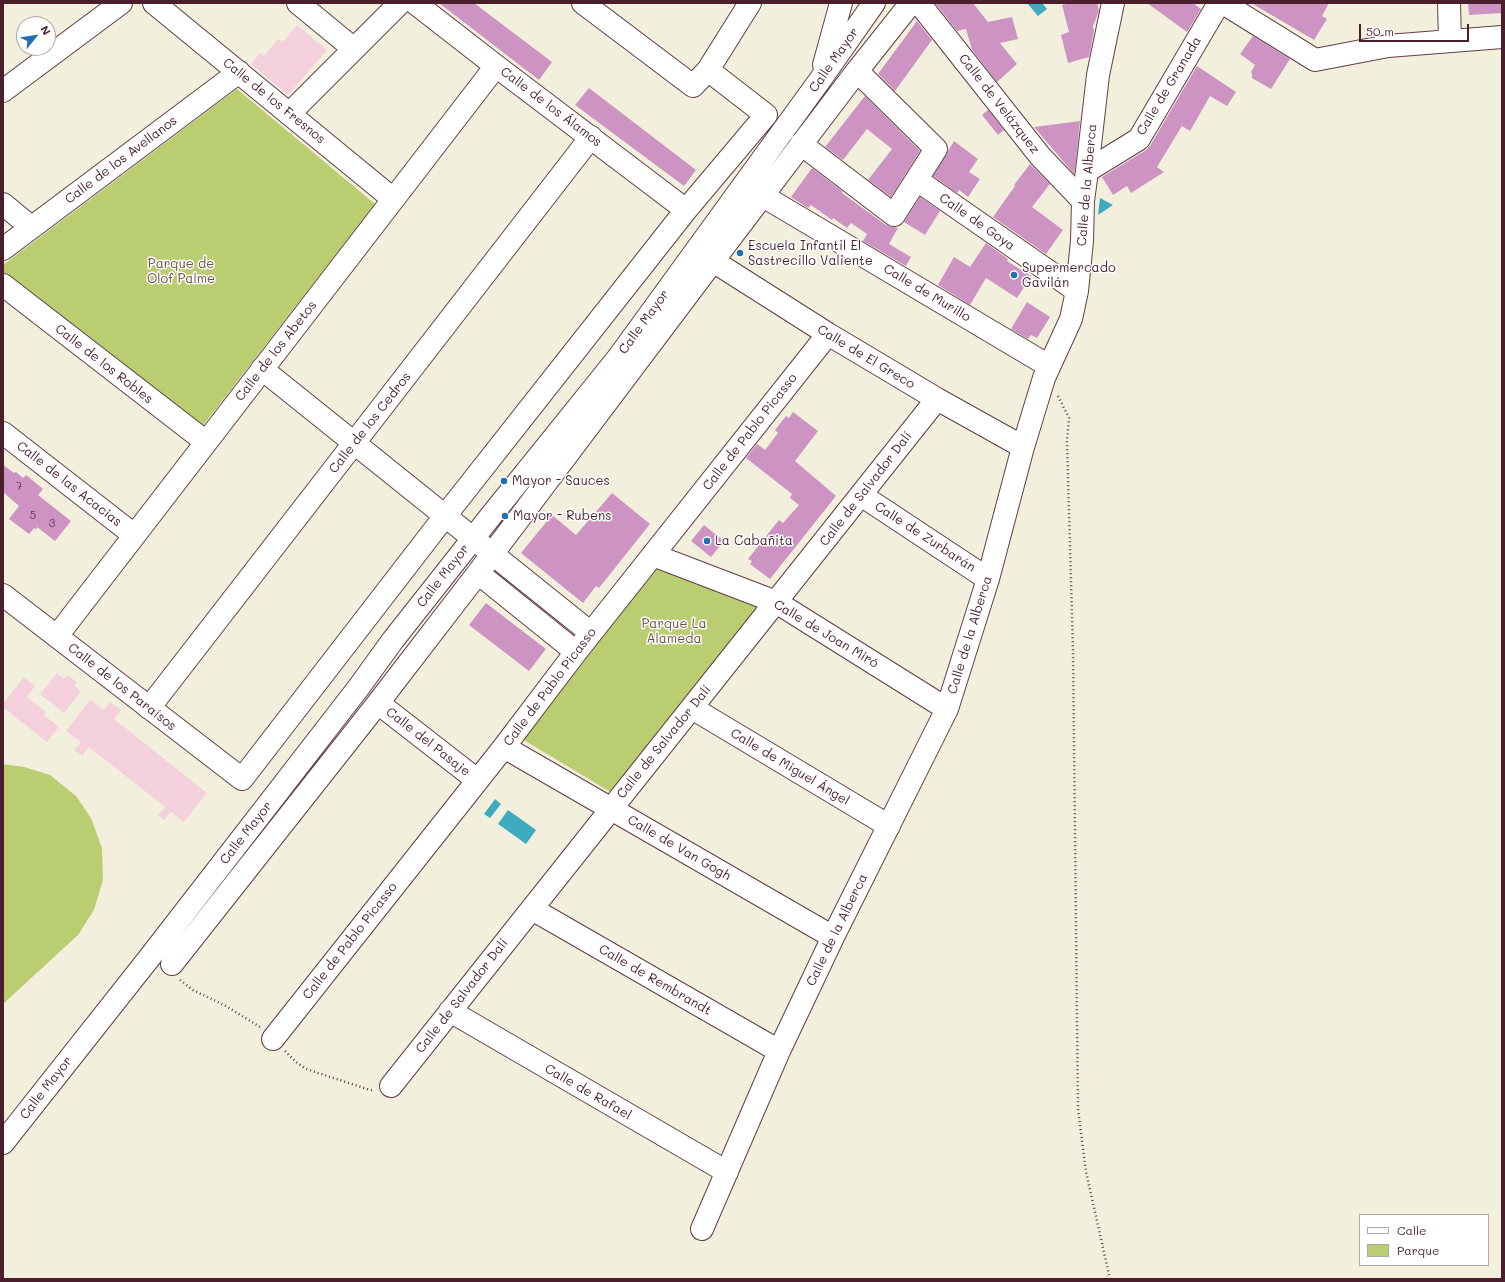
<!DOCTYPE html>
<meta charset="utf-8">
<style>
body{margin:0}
#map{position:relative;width:1505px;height:1282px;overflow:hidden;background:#f3efdd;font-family:Mali,sans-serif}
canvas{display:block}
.frame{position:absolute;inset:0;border:4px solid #4a1f2b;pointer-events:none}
.legend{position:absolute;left:1359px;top:1214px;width:130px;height:52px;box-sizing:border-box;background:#fff;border:1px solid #b7a5aa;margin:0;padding:5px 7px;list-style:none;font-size:12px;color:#4a1f2b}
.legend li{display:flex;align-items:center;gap:8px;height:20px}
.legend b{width:20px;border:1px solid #b7a5aa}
.north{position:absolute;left:16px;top:16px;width:40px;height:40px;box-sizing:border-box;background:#fff;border:1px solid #b7a5aa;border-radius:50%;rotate:60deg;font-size:11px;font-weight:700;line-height:16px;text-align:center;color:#4a1f2b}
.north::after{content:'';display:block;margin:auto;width:14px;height:18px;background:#1f6fb2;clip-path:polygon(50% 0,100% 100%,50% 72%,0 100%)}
.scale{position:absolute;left:1359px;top:24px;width:110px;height:18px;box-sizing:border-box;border:2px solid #4a1f2b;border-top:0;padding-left:5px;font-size:12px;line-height:14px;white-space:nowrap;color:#4a1f2b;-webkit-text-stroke:3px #fff;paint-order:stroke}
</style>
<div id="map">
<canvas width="1505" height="1282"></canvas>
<div class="frame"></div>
<ul class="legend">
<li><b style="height:5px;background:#fff"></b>Calle</li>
<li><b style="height:11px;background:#bacd71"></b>Parque</li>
</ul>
<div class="north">N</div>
<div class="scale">50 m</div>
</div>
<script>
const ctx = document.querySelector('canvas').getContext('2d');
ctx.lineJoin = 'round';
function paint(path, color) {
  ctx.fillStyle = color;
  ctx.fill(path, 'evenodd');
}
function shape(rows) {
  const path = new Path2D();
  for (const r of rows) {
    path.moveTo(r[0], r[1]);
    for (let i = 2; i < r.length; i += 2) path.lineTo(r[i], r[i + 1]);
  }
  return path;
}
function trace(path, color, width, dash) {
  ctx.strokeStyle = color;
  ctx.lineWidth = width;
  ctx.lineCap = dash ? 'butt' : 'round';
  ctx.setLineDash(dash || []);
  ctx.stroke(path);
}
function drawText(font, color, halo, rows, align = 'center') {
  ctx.font = font + ' Mali,sans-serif';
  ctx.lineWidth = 3;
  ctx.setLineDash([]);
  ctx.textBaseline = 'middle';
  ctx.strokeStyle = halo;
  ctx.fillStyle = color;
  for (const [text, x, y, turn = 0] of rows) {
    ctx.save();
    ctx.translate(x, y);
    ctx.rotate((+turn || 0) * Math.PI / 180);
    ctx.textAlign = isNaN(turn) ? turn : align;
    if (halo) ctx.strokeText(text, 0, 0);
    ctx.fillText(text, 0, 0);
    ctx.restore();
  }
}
const built = shape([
 [297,25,327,50,288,95,251,64,260,53,264,56,278,39,283,42],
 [57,673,64,679,67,675,77,682,74,686,81,691,64,713,40,694],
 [24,677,35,686,27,697,46,712,44,715,59,727,47,742,3,707,3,704],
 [90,700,104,710,110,702,121,710,114,719,207,793,184,822,171,812,164,820,158,815,165,807,89,747,82,756,74,750,81,742,66,731]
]);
const green = shape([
 [237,89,375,204,201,428,3,274,3,265],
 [657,566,765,606,612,793,522,739],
 [3,764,24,767,50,775,76,796,91,818,102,848,103,880,94,910,78,935,3,1004]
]);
const water = shape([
 [1027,3,1042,3,1047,9,1038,16],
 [1100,198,1113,205,1098,215],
 [495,799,501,804,490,818,484,814],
 [508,810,536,830,526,844,498,824]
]);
const building = shape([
 [439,3,474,3,552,62,539,80],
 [935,3,973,3,988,22,1012,17,1018,39,1000,43,1017,64,997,82,972,50,966,29,957,31],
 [1070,3,1097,3,1099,11,1093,26,1094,31,1089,57,1068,63,1061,35,1069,32,1062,5],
 [1147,3,1193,3,1201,9,1187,32],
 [1251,3,1329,3,1322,16,1327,19,1314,40],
 [1468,3,1502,3,1502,13,1469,15],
 [917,21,932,40,895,91,878,74],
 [1253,36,1290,59,1271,89,1252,78,1252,74,1251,72,1255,65,1240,54],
 [1197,66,1236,92,1227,106,1210,96,1190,131,1182,126,1157,167,1164,172,1131,193,1127,186,1113,195,1102,177,1146,150,1150,146],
 [589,88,696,170,684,186,575,105],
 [865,96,920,151,891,197,868,180,892,149,867,129,843,160,825,147],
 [988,110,1004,130,998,135,982,115],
 [1080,121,1075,169,1074,174,1034,127],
 [954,141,978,159,969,172,980,179,968,197,959,190,957,193,933,176],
 [1030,164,1050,184,1032,207,1063,230,1046,254,993,217,1015,186,1014,185],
 [812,168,842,191,842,193,886,225,898,228,889,244,911,257,906,266,863,241,867,234,851,223,847,228,833,218,832,220,811,205,808,208,791,197],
 [920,197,940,211,925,235,904,222],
 [986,243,1008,259,1007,261,1031,276,1017,298,986,278,970,305,938,285,954,257,970,267],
 [1027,302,1050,317,1037,338,1031,335,1028,339,1011,329],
 [793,412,818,431,795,461,836,496,770,579,750,564,752,561,748,559,779,520,783,523,799,505,790,498,792,494,746,458,757,444,765,450,778,433,775,430,786,416,789,418],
 [3,465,14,473,16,472,23,478,26,475,43,489,38,495,71,521,55,541,37,527,36,530,34,528,29,534,9,519,19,506,3,492],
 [612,493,650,524,599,588,596,586,583,603,521,553,552,515,576,535],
 [704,525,724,541,711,557,691,541],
 [486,603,546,649,529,671,469,625]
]);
const path = shape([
 [1058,396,1069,418,1067,441,1073,650,1078,1109,1086,1172,1110,1279],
 [180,980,193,990,226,1006,260,1027],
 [285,1051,296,1062,306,1069,370,1090,374,1090]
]);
const minor = shape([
 [154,3,393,199],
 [298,3,354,49],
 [415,3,496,66,686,210],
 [919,3,1040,156,1083,201],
 [1223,3,1315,60,1388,46,1502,37],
 [1449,3,1450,41],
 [824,65,841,3],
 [708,70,750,3],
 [3,91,121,3],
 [289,114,400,3],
 [801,144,894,215,936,149,857,71],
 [1087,171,1139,139,1219,3],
 [917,180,1077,291],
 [763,196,1049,366],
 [3,204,31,227],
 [3,249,239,72],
 [713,261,828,334,937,399,1023,447],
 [3,285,206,442],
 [262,369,591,633],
 [3,433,134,535],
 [861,495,988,579],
 [653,555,776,602,947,709],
 [478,573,576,652],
 [3,595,242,779,445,516,686,210,766,115,708,70,693,86,583,3],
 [57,636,496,66],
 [378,703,477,780],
 [149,708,591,137],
 [692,708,889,826],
 [504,747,833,937],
 [532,909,779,1051],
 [172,964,378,703,478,573,713,261,857,71,911,3],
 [450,1011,727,1172],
 [273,1039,504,747,576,652,828,334],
 [391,1086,937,399],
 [3,1143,150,957,359,687,393,640,490,517,618,358,820,80,874,3],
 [702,1229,779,1051,833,937,947,709,988,579,1023,447,1044,378,1071,319,1077,291,1082,241,1083,201,1087,171,1098,75,1113,3]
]);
const markers = [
 [740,253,4,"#1f6fb2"],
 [1014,275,4,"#1f6fb2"],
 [504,481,4,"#1f6fb2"],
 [505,516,4,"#1f6fb2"],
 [707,541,4,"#1f6fb2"]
];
const numberNames = [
 ["7",19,487],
 ["5",33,516],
 ["3",52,524]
];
const streetNames = [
 ["Calle Mayor",834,60,-55],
 ["Calle de Granada",1169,86,-59],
 ["Calle de los Fresnos",274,101,39],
 ["Calle de Velázquez",999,104,52],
 ["Calle de los Álamos",551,107,37],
 ["Calle de los Avellanos",121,160,-37],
 ["Calle de la Alberca",1087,185,-85],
 ["Calle de Goya",977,222,35],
 ["Calle de Murillo",927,293,31],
 ["Calle Mayor",644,322,-54],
 ["Calle de los Abetos",276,351,-52],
 ["Calle de El Greco",866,357,31],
 ["Calle de los Robles",104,364,38],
 ["Calle de los Cedros",370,423,-52],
 ["Calle de Pablo Picasso",750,432,-52],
 ["Calle de las Acacias",69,484,38],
 ["Calle de Salvador Dalí",866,489,-52],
 ["Calle de Zurbarán",925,537,33],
 ["Calle Mayor",443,576,-52],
 ["Calle de Joan Miró",826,634,31],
 ["Calle de la Alberca",970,635,-73],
 ["Calle de los Paraísos",122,687,38],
 ["Calle de Pablo Picasso",550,687,-53],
 ["Calle del Pasaje",428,742,38],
 ["Calle de Salvador Dalí",664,742,-51],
 ["Calle de Miguel Ángel",790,767,31],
 ["Calle Mayor",246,833,-52],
 ["Calle de Van Gogh",679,848,30],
 ["Calle de la Alberca",837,930,-64],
 ["Calle de Pablo Picasso",350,941,-52],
 ["Calle de Rembrandt",655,980,30],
 ["Calle de Salvador Dalí",462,996,-52],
 ["Calle Mayor",46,1088,-52],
 ["Calle de Rafael",588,1092,30]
];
const poiNames = [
 ["Escuela Infantil El",748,246],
 ["Sastrecillo Valiente",748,261],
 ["Supermercado",1022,268],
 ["Gavilán",1022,283],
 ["Mayor - Sauces",512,481],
 ["Mayor - Rubens",513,516],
 ["La Cabañita",715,541]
];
const parkNames = [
 ["Parque de",181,264],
 ["Olof Palme",181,279],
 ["Parque La",674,624],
 ["Alameda",674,639]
];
paint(built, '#f4cfdc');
paint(green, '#bacd71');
paint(water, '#3fabbe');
paint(building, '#cd94c3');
trace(minor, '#633e46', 24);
trace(path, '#633e46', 2.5, [1, 3]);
trace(minor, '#fff', 22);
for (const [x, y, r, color] of markers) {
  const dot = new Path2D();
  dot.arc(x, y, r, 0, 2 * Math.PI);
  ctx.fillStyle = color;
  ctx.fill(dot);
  trace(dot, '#fff', 1.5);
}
drawText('11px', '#6b3c51', null, numberNames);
drawText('13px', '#4a1f2b', '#fff', streetNames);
drawText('13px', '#4a1f2b', '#fff', poiNames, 'left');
drawText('13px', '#6c5340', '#fff', parkNames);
</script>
